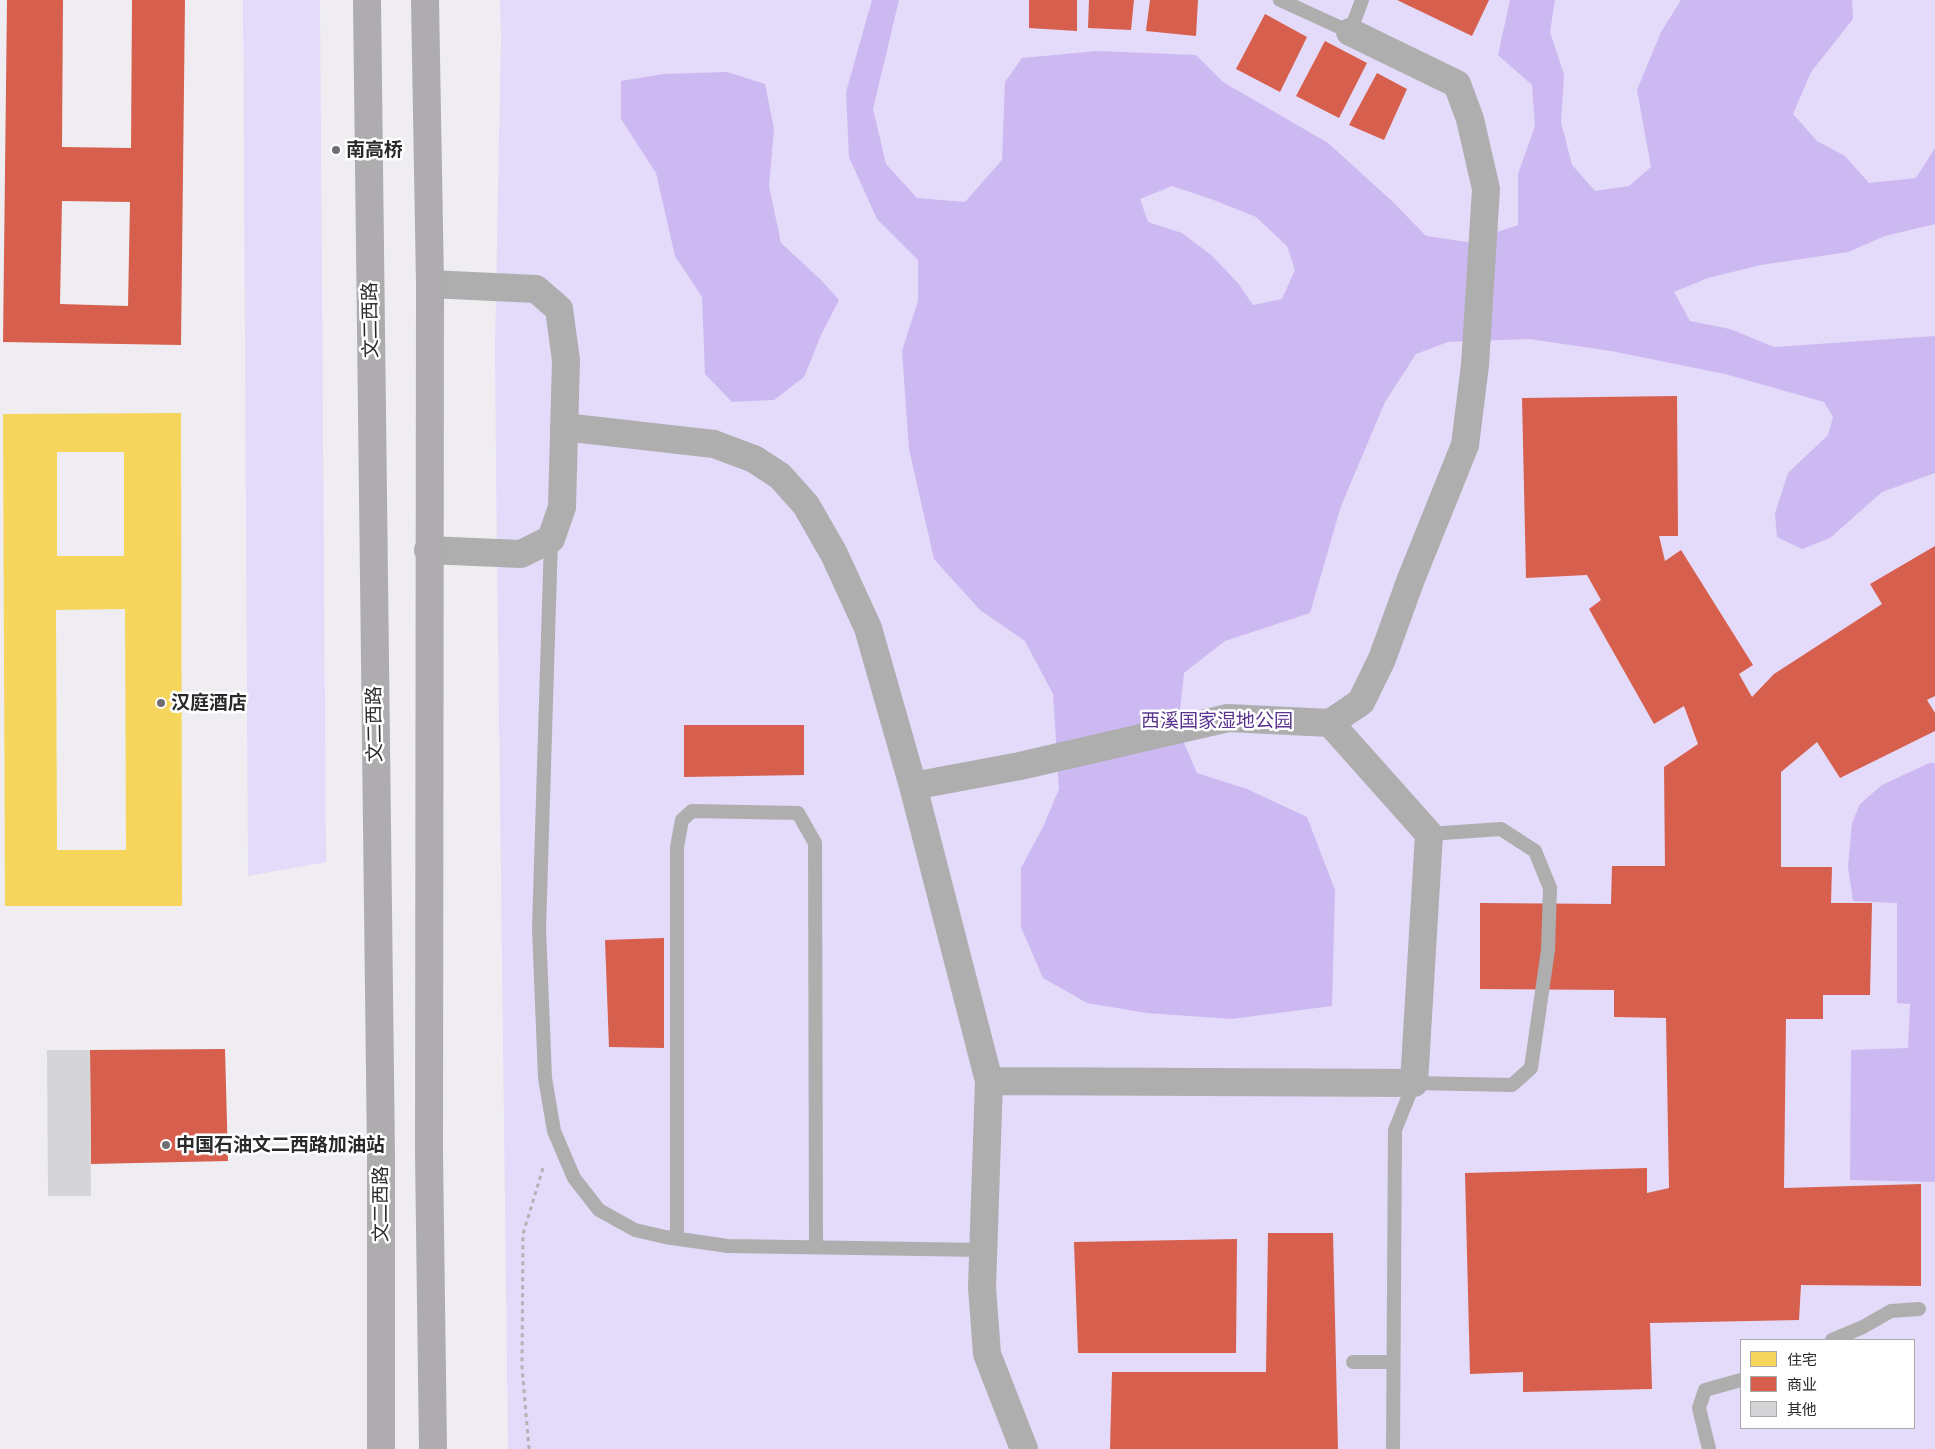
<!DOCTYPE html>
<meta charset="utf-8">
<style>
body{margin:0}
#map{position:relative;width:1935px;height:1449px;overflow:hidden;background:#efedf1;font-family:Cabin,"Noto Sans SC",sans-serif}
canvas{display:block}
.legend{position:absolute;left:1740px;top:1339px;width:175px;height:90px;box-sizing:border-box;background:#fff;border:1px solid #aaa9ab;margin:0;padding:6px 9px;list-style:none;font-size:15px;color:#2a292c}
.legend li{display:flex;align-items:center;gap:10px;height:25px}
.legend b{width:25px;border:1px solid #aaa9ab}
</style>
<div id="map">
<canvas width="1935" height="1449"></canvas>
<ul class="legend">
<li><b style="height:14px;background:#f6d55c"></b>住宅</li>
<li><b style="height:14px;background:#d6604d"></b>商业</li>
<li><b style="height:14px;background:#d5d4d7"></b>其他</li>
</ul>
</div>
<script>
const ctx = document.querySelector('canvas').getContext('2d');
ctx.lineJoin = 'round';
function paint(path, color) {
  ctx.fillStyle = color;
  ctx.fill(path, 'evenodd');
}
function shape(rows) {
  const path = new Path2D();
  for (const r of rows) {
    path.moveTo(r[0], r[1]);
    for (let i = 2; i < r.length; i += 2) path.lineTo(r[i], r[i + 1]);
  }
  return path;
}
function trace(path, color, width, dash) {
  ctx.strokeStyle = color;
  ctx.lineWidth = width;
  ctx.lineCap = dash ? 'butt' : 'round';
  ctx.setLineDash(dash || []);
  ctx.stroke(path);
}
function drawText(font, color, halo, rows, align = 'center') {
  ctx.font = font + ' Cabin,"Noto Sans SC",sans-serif';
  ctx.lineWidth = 5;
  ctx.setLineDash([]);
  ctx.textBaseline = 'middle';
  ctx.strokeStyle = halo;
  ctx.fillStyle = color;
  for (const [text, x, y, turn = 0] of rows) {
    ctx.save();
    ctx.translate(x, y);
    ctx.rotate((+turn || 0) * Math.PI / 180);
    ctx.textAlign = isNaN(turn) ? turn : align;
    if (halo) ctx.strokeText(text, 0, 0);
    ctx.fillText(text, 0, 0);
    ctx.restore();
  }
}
const green = shape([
 [243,0,320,0,326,862,248,876],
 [500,0,1935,0,1935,1449,508,1449,496,469,495,347,501,37],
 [1741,1340,1914,1340,1914,1428,1741,1428]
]);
const water = shape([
 [872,0,899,0,873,109,886,164,917,198,965,202,1002,160,1005,82,1022,58,1097,51,1196,55,1223,82,1328,143,1393,202,1426,236,1467,242,1518,225,1518,174,1535,126,1532,85,1498,55,1510,0,1555,0,1550,32,1564,75,1561,122,1572,165,1595,191,1629,186,1651,167,1637,90,1661,32,1681,0,1852,0,1853,19,1811,72,1793,114,1817,141,1845,156,1869,183,1916,178,1935,148,1935,224,1885,236,1848,252,1761,265,1708,278,1674,292,1690,321,1730,329,1774,347,1935,336,1935,473,1882,492,1830,538,1802,549,1777,537,1775,513,1788,473,1828,435,1833,417,1824,402,1725,374,1611,351,1529,339,1448,342,1416,354,1385,402,1341,506,1310,613,1225,641,1184,673,1178,729,1197,773,1247,789,1307,817,1335,890,1332,1006,1231,1019,1147,1013,1087,1003,1043,978,1021,927,1021,868,1043,827,1059,789,1053,694,1025,641,980,610,934,559,909,449,902,351,918,301,918,260,877,219,849,157,846,92],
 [1172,186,1211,199,1256,217,1287,246,1295,270,1282,299,1253,305,1238,283,1211,255,1182,233,1148,222,1140,199],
 [727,72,765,84,774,129,769,186,781,243,821,280,839,300,821,335,804,377,774,400,732,402,705,374,702,297,675,256,656,173,621,119,621,81,663,74],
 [1929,763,1935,763,1935,1182,1850,1180,1851,1050,1908,1048,1910,1004,1897,1003,1897,903,1853,901,1848,867,1852,823,1860,804,1882,785]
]);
const homes = shape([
 [181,413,182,906,5,906,3,414],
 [57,452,124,452,124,556,57,556],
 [125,609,126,850,57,850,56,610]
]);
const shops = shape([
 [7,0,63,0,62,147,131,148,132,0,185,0,181,345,3,342],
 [62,201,130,202,128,306,60,304],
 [1029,0,1077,0,1077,31,1029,28],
 [1089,0,1134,0,1131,30,1088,28],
 [1150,0,1198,0,1196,36,1146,31],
 [1397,0,1489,0,1472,36],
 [1265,14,1307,37,1280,92,1236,69],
 [1325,41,1367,63,1339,118,1296,96],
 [1377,73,1407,89,1384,140,1349,125],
 [1677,396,1678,536,1659,536,1665,561,1681,550,1753,665,1739,674,1752,697,1774,674,1882,604,1870,584,1935,546,1935,696,1927,700,1935,713,1935,731,1840,778,1817,742,1781,772,1781,867,1832,867,1831,903,1872,903,1870,995,1823,995,1823,1019,1786,1019,1784,1188,1921,1184,1921,1286,1801,1285,1799,1320,1650,1323,1652,1389,1523,1392,1523,1372,1470,1374,1465,1173,1647,1168,1647,1193,1669,1188,1666,1018,1614,1017,1614,990,1480,989,1480,903,1611,904,1612,866,1665,866,1664,767,1698,744,1684,706,1654,724,1589,609,1601,600,1587,575,1526,578,1522,398],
 [684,725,804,725,804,775,684,777],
 [664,938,664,1048,609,1047,605,940],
 [225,1049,228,1161,91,1164,90,1050],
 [1268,1233,1333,1233,1338,1449,1110,1449,1112,1372,1266,1372],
 [1237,1239,1236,1353,1078,1353,1074,1242]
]);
const building = shape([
 [47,1050,90,1050,91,1196,48,1196]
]);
const path = shape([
 [529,1449,522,1367,523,1234,543,1168]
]);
const service = shape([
 [1280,0,1350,32,1362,0],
 [551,539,539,929,545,1078,554,1131,574,1178,599,1210,635,1230,665,1237,728,1246,983,1250],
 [677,1238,677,847,682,820,692,811,798,813,815,843,816,1247],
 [1832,1340,1863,1327,1891,1311,1919,1309],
 [1353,1362,1393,1362],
 [1393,1449,1395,1130,1414,1083,1512,1085,1531,1068,1548,950,1550,888,1535,851,1501,829,1429,834],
 [1709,1449,1699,1408,1705,1390,1741,1380]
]);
const minor = shape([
 [564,427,714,444,754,459,780,476,806,505,834,554,868,628,913,786,989,1081,982,1287,987,1354,1024,1449],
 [428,550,521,554,551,539,562,507,566,360,559,309,536,289,430,284],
 [913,786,1020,766,1228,718,1330,723,1361,702,1382,659,1411,579,1465,445,1475,365,1486,189,1470,119,1457,84,1350,32],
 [989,1081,1414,1083,1429,834,1330,723]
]);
const secondary = shape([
 [367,0,381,1155,381,1449],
 [425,0,430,284,429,1152,433,1449]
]);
const markers = [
 [336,150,5,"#6f6e71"],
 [161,703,5,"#6f6e71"],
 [166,1145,5,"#6f6e71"]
];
const poiNames = [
 ["南高桥",346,150],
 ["汉庭酒店",171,703],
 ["中国石油文二西路加油站",176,1145]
];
const streetNames = [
 ["文二西路",371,320,-91],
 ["文二西路",375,724,-91],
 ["文二西路",381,1204,-90]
];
const parkNames = [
 ["西溪国家湿地公园",1217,721]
];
paint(green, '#e4daf9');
paint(water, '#cdb9f1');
paint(homes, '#f6d55c');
paint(shops, '#d6604d');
paint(building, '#d5d4d7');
trace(path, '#b3b2b4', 3, [4, 4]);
trace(service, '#aeaeaf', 14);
trace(minor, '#aeaeaf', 28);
trace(secondary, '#aeacaf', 28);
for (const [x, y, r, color] of markers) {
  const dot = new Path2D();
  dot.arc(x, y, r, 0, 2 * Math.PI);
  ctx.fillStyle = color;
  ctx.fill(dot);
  trace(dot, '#fff', 2);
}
drawText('bold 19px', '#2a292c', '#fff', poiNames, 'left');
drawText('19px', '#2a292c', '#fff', streetNames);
drawText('19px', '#5a348e', '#fff', parkNames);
</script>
